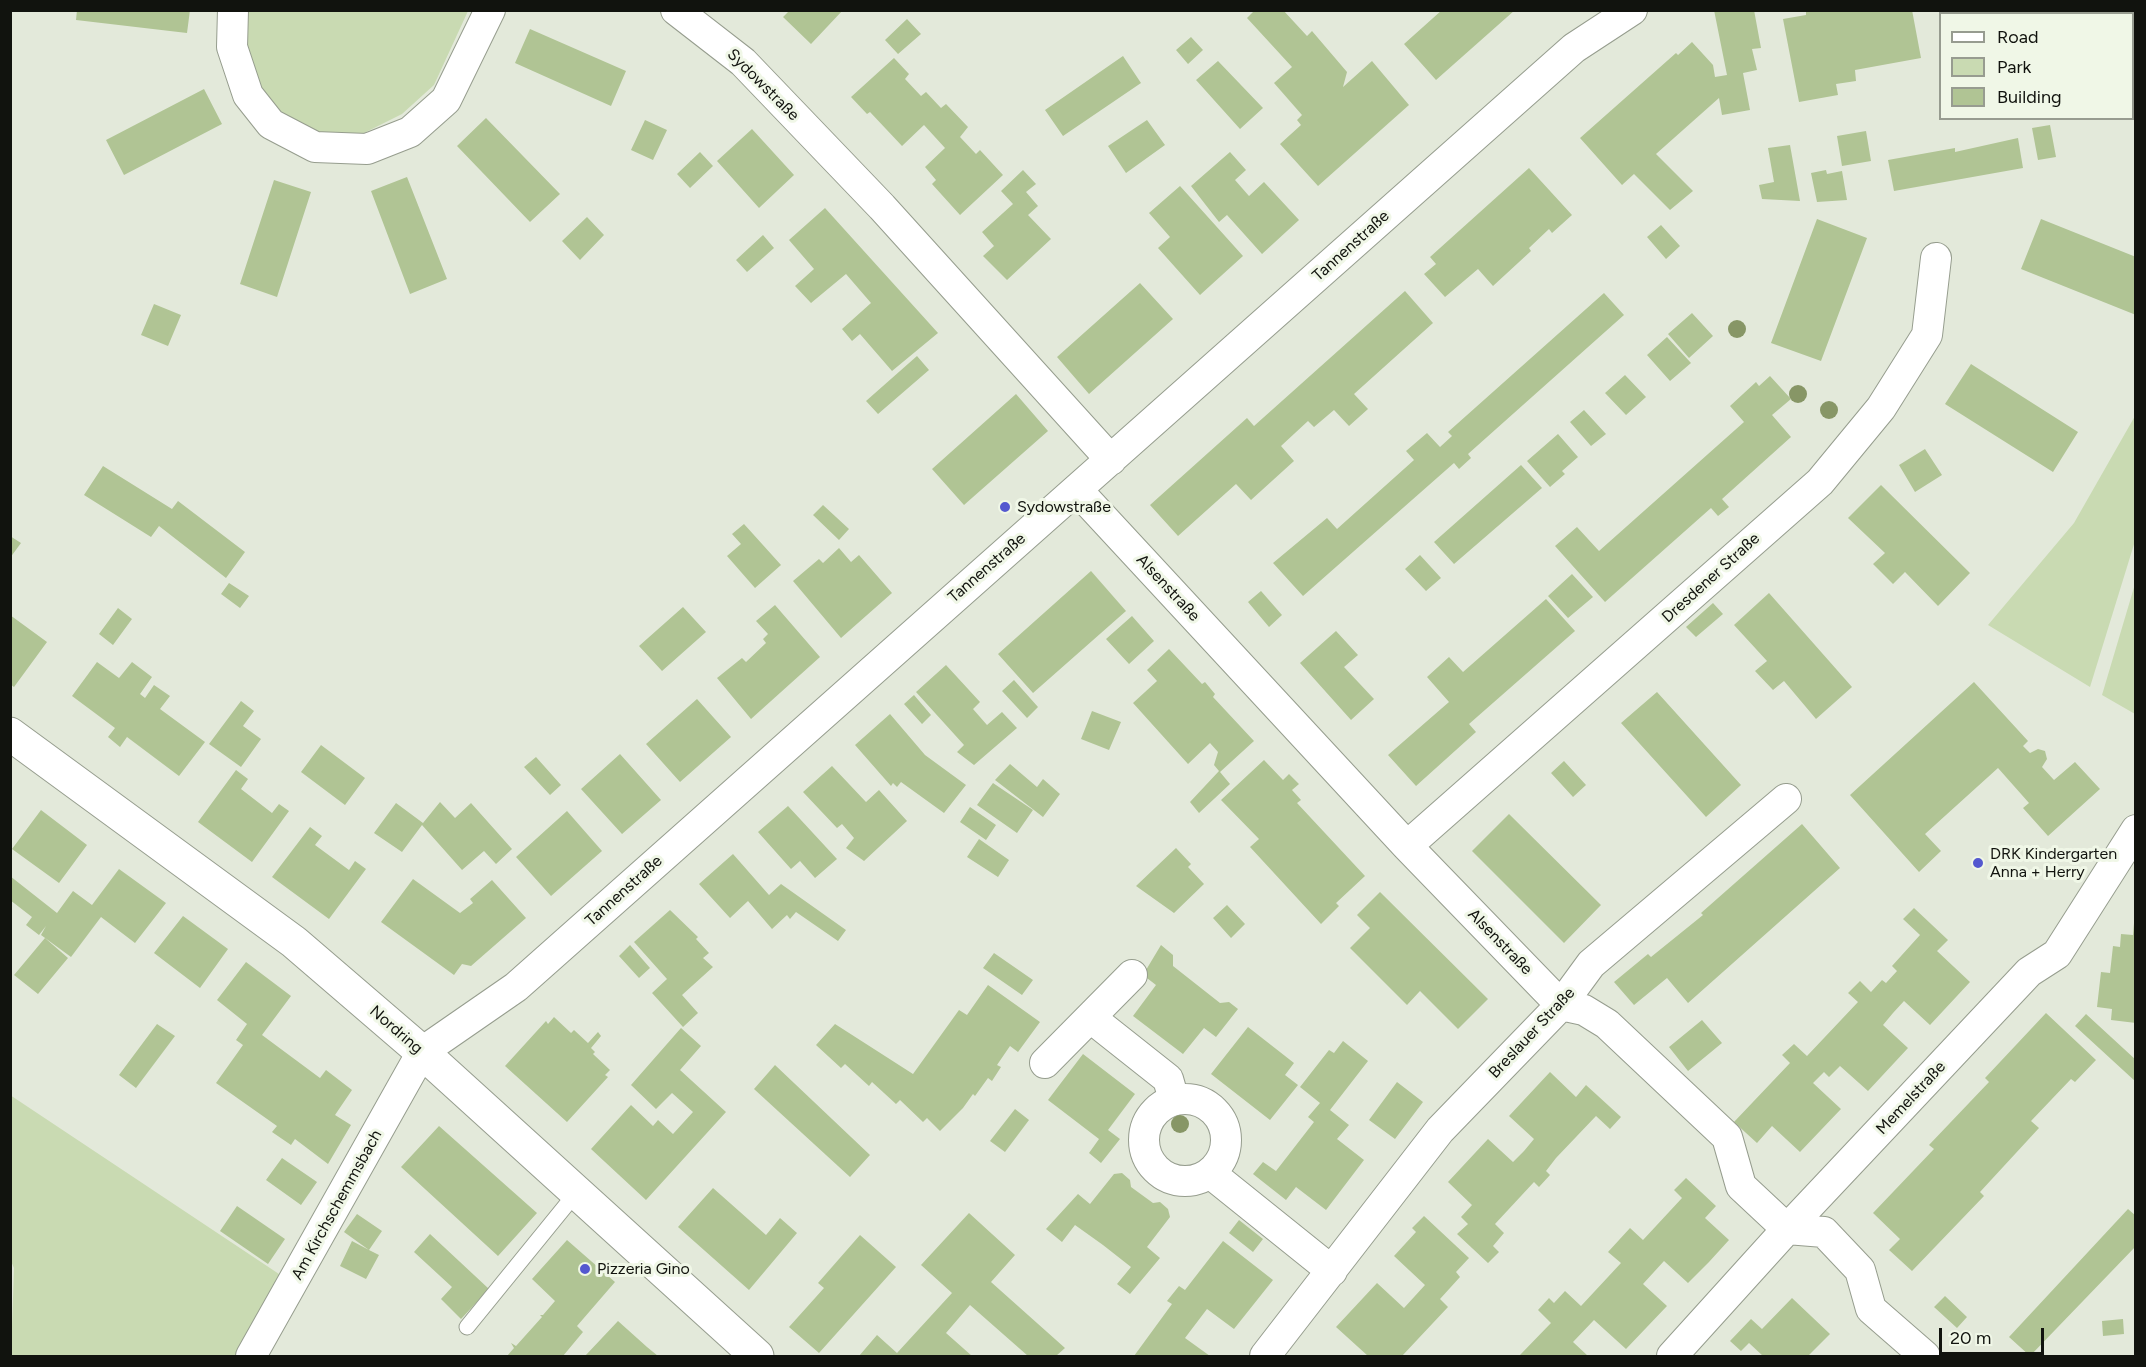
<!DOCTYPE html>
<meta charset="utf-8">
<style>
body{margin:0}
#map{position:relative;width:2146px;height:1367px;overflow:hidden;background:#e3e9da;font-family:Figtree,sans-serif}
canvas{display:block}
.frame{position:absolute;inset:0;border:12px solid #11130e;pointer-events:none}
.legend{position:absolute;left:1939px;top:12px;width:195px;height:108px;box-sizing:border-box;background:#f0f7e7;border:2px solid #979c90;margin:0;padding:8px 10px;list-style:none;font-size:18px;color:#11130e}
.legend li{display:flex;align-items:center;gap:12px;height:30px}
.legend b{width:30px;border:2px solid #979c90}
.scale{position:absolute;left:1939px;top:1328px;width:105px;height:27px;box-sizing:border-box;border:3px solid #11130e;border-top:0;padding-left:8px;font-size:18px;line-height:21px;white-space:nowrap;color:#11130e;-webkit-text-stroke:4px #f0f7e7;paint-order:stroke}
</style>
<div id="map">
<canvas width="2146" height="1367"></canvas>
<div class="frame"></div>
<ul class="legend">
<li><b style="height:8px;background:#fff"></b>Road</li>
<li><b style="height:16px;background:#c9dab2"></b>Park</li>
<li><b style="height:16px;background:#b0c494"></b>Building</li>
</ul>
<div class="scale">20 m</div>
</div>
<script>
const ctx = document.querySelector('canvas').getContext('2d');
ctx.lineJoin = 'round';
function paint(path, color) {
  ctx.fillStyle = color;
  ctx.fill(path, 'evenodd');
}
function shape(rows) {
  const path = new Path2D();
  for (const r of rows) {
    if (r.length === 3) {
      path.moveTo(r[0] + r[2], r[1]);
      path.arc(r[0], r[1], r[2], 0, 2 * Math.PI);
      continue;
    }
    path.moveTo(r[0], r[1]);
    for (let i = 2; i < r.length; i += 2) path.lineTo(r[i], r[i + 1]);
  }
  return path;
}
function trace(path, color, width, dash) {
  ctx.strokeStyle = color;
  ctx.lineWidth = width;
  ctx.lineCap = dash ? 'butt' : 'round';
  ctx.setLineDash(dash || []);
  ctx.stroke(path);
}
function drawText(font, color, halo, rows, align = 'center') {
  ctx.font = font + ' Figtree,sans-serif';
  ctx.lineWidth = 6;
  ctx.setLineDash([]);
  ctx.textBaseline = 'middle';
  ctx.strokeStyle = halo;
  ctx.fillStyle = color;
  for (const [text, x, y, turn = 0] of rows) {
    ctx.save();
    ctx.translate(x, y);
    ctx.rotate((+turn || 0) * Math.PI / 180);
    ctx.textAlign = isNaN(turn) ? turn : align;
    if (halo) ctx.strokeText(text, 0, 0);
    ctx.fillText(text, 0, 0);
    ctx.restore();
  }
}
const green = shape([
 [243,11,468,11,434,85,402,114,362,134,318,133,282,113,258,83,242,40],
 [2135,416,2135,541,2090,687,1988,625,2074,523],
 [2135,584,2136,713,2135,714,2102,695],
 [10,1095,285,1278,241,1356,11,1356,14,1268,10,1259]
]);
const building = shape([
 [77,10,190,10,187,33,76,20],
 [790,10,843,10,811,44,783,17],
 [1255,10,1283,10,1307,36,1312,31,1347,72,1343,87,1372,61,1409,105,1318,186,1280,144,1301,125,1297,120,1302,115,1274,83,1292,67,1247,18],
 [1442,10,1515,10,1436,80,1404,44],
 [1714,10,1754,10,1761,48,1752,49,1757,70,1743,73,1750,110,1722,115,1719,98,1656,154,1693,191,1670,210,1634,174,1622,185,1580,138,1676,53,1678,55,1692,42,1713,65,1715,77,1727,75],
 [1812,10,1912,10,1921,58,1855,70,1856,81,1836,84,1838,95,1799,102,1783,19,1806,15,1806,12],
 [1947,10,2051,10,2051,12,1947,14],
 [907,19,921,34,898,54,885,40],
 [530,29,626,71,611,106,515,63],
 [1191,37,1203,50,1188,64,1176,50],
 [1123,56,1141,83,1063,136,1045,110],
 [894,58,909,74,905,79,921,96,926,92,941,108,946,104,968,127,960,137,976,154,980,150,1003,175,960,215,932,184,936,180,925,167,945,148,924,125,902,146,870,112,867,114,851,97],
 [1218,61,1263,108,1240,129,1196,80],
 [204,89,222,124,124,175,106,140],
 [486,118,560,194,530,222,457,146],
 [645,120,667,130,653,160,631,150],
 [1147,120,1165,145,1126,173,1108,146],
 [2050,125,2056,157,2038,160,2032,128],
 [752,129,794,175,759,208,717,161],
 [1866,131,1871,161,1842,166,1837,136],
 [2018,138,2023,168,1894,191,1888,160,1955,148,1955,152],
 [1790,145,1800,201,1762,199,1759,185,1774,182,1768,148],
 [700,152,713,166,690,188,677,174],
 [1230,152,1246,170,1235,180,1249,196,1264,182,1299,220,1262,254,1227,215,1219,222,1191,186],
 [1529,168,1572,215,1552,233,1549,229,1529,248,1531,251,1493,286,1478,269,1445,297,1424,274,1436,264,1430,257],
 [1023,170,1036,184,1026,192,1038,206,1028,215,1051,239,1007,280,983,256,994,246,982,232,1013,204,1001,191],
 [1826,170,1827,174,1842,171,1847,200,1817,202,1811,173],
 [407,177,447,279,410,294,371,191],
 [274,180,311,192,277,297,240,284],
 [1180,186,1243,256,1200,295,1158,248,1170,237,1149,213],
 [825,208,938,333,892,371,860,334,852,341,842,329,871,303,846,274,811,303,795,286,814,269,789,240],
 [587,217,604,235,580,260,562,241],
 [1817,219,1867,238,1821,361,1771,343],
 [2041,219,2136,257,2136,315,2021,269],
 [1661,225,1680,246,1666,259,1647,237],
 [763,235,774,248,747,272,736,260],
 [1140,283,1173,319,1089,394,1057,357],
 [1405,291,1433,323,1354,394,1368,409,1349,426,1334,410,1314,427,1308,421,1281,446,1294,461,1251,500,1236,484,1178,536,1150,505,1247,418,1254,426],
 [1604,293,1624,315,1468,454,1471,458,1459,469,1454,463,1303,596,1273,563,1327,518,1337,529,1414,460,1406,451,1427,433,1440,447,1452,436,1448,432],
 [154,304,181,315,168,346,141,335],
 [1692,313,1713,336,1689,358,1668,334],
 [1667,337,1691,363,1670,381,1647,355],
 [917,356,929,370,878,414,866,401],
 [1971,364,2078,432,2053,472,1945,404],
 [1625,375,1646,397,1626,415,1605,393],
 [1770,376,1791,399,1772,415,1791,437,1722,499,1729,507,1718,516,1711,508,1605,602,1555,546,1577,527,1599,551,1744,422,1730,406,1756,382,1759,386],
 [1016,394,1048,431,964,505,932,469],
 [1584,410,1606,434,1591,446,1570,422],
 [1558,434,1578,457,1562,471,1565,474,1550,487,1527,461],
 [1925,449,1942,475,1915,492,1899,465],
 [1521,465,1542,488,1454,564,1434,542],
 [103,466,172,509,178,501,245,552,226,578,159,526,151,537,84,495],
 [1881,485,1970,573,1938,606,1905,572,1893,584,1873,564,1885,553,1848,518],
 [823,505,849,529,839,540,813,515],
 [744,524,781,565,755,588,727,556,741,544,732,534],
 [10,536,21,543,10,558],
 [839,548,851,562,859,555,892,593,841,638,793,581,819,559,823,563],
 [1420,555,1441,578,1426,591,1405,569],
 [1091,571,1126,611,1033,693,998,654],
 [1572,574,1593,597,1568,618,1548,596],
 [229,583,249,596,240,608,221,594],
 [1261,591,1282,615,1269,627,1248,602],
 [1769,593,1852,687,1816,719,1784,681,1773,690,1755,671,1767,661,1734,625],
 [1546,599,1575,631,1469,724,1476,732,1416,786,1388,755,1449,702,1427,677,1449,657,1463,672],
 [1713,603,1723,614,1696,637,1686,627],
 [775,605,820,657,751,719,717,678,742,658,746,662,766,643,763,639,768,634,756,621],
 [683,607,706,632,662,671,639,646],
 [118,608,132,619,113,645,99,634],
 [10,615,47,642,14,687,10,684],
 [1132,616,1154,641,1129,664,1106,639],
 [1336,631,1358,655,1344,667,1374,699,1351,720,1300,663],
 [1169,649,1202,684,1205,682,1215,694,1213,697,1254,741,1220,772,1230,784,1199,813,1190,802,1219,771,1214,765,1218,752,1210,743,1188,764,1133,703,1157,681,1147,670],
 [97,662,119,678,132,662,152,677,140,694,145,698,154,685,170,696,160,709,205,742,179,776,127,737,120,747,108,737,115,728,72,696],
 [946,665,980,702,973,709,987,725,1002,712,1017,728,974,765,957,752,964,745,916,692],
 [1014,680,1038,707,1027,718,1002,691],
 [1974,682,2028,741,2023,746,2030,753,2038,749,2045,751,2047,759,2042,767,2054,780,2075,762,2100,789,2048,836,2023,808,2029,803,1998,768,1925,834,1941,851,1919,872,1850,795],
 [1657,692,1741,785,1706,817,1621,723],
 [914,695,931,715,922,724,904,704],
 [697,699,731,737,680,782,646,744],
 [241,701,254,711,243,726,261,739,241,767,209,744],
 [1092,711,1121,722,1109,750,1081,739],
 [890,714,925,755,966,785,944,813,901,782,897,787,893,783,891,786,855,745],
 [321,745,365,778,345,805,301,772],
 [620,754,661,800,622,834,581,789],
 [536,757,561,785,550,795,524,767],
 [1264,760,1283,780,1289,774,1299,784,1292,790,1301,800,1297,803,1365,876,1336,903,1339,906,1321,924,1250,847,1259,839,1221,800],
 [1564,761,1586,785,1573,797,1551,773],
 [1010,764,1037,787,1043,779,1060,794,1043,817,995,780],
 [832,766,866,802,879,790,907,821,864,861,846,848,854,838,842,824,837,828,803,792],
 [236,770,248,779,241,789,272,813,279,804,289,811,252,862,198,822],
 [993,783,1033,810,1017,833,977,805],
 [440,802,455,818,471,803,512,849,496,864,484,851,462,870,422,825,402,852,374,833,396,803,423,823],
 [788,806,837,859,815,878,800,861,791,869,758,832],
 [970,807,996,825,986,840,960,822],
 [41,810,87,845,59,883,12,849],
 [567,811,602,851,551,896,516,857],
 [1509,814,1601,905,1564,943,1472,851],
 [1802,824,1840,868,1688,1003,1667,978,1634,1005,1614,982,1648,954,1651,957,1703,915,1701,913],
 [310,827,322,836,315,845,349,870,355,861,366,869,329,919,272,877],
 [979,839,1009,860,998,877,967,857],
 [1176,848,1191,864,1188,867,1204,884,1174,913,1136,886],
 [733,854,769,895,781,884,846,930,838,941,796,912,790,919,787,915,772,929,748,901,730,918,699,884],
 [119,869,166,903,135,943,101,917,71,957,41,935,46,926,39,935,26,925,32,917,10,900,10,876,57,913,73,891,92,905],
 [413,879,460,913,473,903,470,899,492,880,526,918,471,966,462,964,454,975,381,922],
 [1380,892,1488,999,1458,1029,1420,991,1407,1005,1350,948,1370,928,1357,915],
 [1227,905,1245,924,1231,938,1213,918],
 [1914,908,1948,940,1937,951,1970,982,1930,1025,1904,1001,1893,1013,1883,1025,1908,1048,1868,1091,1840,1066,1829,1077,1824,1072,1813,1083,1841,1109,1800,1152,1772,1126,1757,1143,1734,1122,1790,1063,1782,1055,1794,1044,1807,1056,1858,1002,1848,993,1860,981,1871,992,1882,980,1886,983,1897,971,1892,966,1920,935,1903,919],
 [670,910,698,937,696,939,709,953,703,958,713,967,682,995,698,1013,683,1027,652,993,667,979,634,942],
 [183,916,228,949,200,988,154,953],
 [2134,923,2136,923,2136,1023,2111,1020,2112,1009,2097,1007,2101,972,2110,973,2113,946,2120,947,2121,934,2133,935],
 [45,938,68,958,38,994,14,975],
 [630,945,650,968,639,978,619,956],
 [1161,945,1173,955,1173,966,1220,1003,1229,1002,1238,1009,1216,1037,1204,1028,1183,1054,1133,1016,1156,985,1143,975],
 [994,953,1033,980,1022,995,983,968],
 [246,962,291,996,262,1035,320,1078,326,1070,352,1090,335,1115,351,1125,328,1164,295,1139,291,1145,272,1132,277,1126,216,1083,243,1045,236,1040,247,1024,217,1000],
 [988,985,1040,1022,1018,1052,1010,1046,997,1065,1001,1067,992,1081,988,1078,975,1096,973,1094,963,1108,940,1131,927,1118,923,1122,900,1100,896,1104,872,1082,869,1086,845,1064,841,1068,816,1045,835,1024,913,1074,959,1010,967,1015],
 [2046,1013,2096,1060,2075,1082,2071,1079,2031,1121,2039,1128,1980,1192,1984,1196,1912,1271,1889,1250,1900,1239,1873,1213,1934,1149,1929,1145,1989,1082,1985,1078],
 [2086,1014,2136,1060,2136,1082,2075,1026],
 [554,1017,571,1033,574,1030,588,1043,598,1032,601,1036,591,1048,595,1052,593,1054,610,1070,605,1075,608,1077,567,1122,505,1066,546,1021,548,1024],
 [1702,1020,1722,1043,1688,1071,1669,1047],
 [157,1024,175,1036,136,1088,119,1075],
 [1248,1027,1294,1063,1285,1075,1298,1085,1270,1120,1211,1074],
 [681,1028,701,1046,680,1070,726,1112,646,1200,591,1149,631,1105,653,1126,658,1120,673,1134,693,1112,672,1093,656,1109,631,1085],
 [1343,1041,1368,1061,1330,1110,1349,1125,1337,1139,1364,1160,1326,1210,1296,1187,1286,1200,1253,1174,1263,1162,1276,1171,1314,1122,1308,1117,1320,1103,1300,1087,1329,1050,1334,1053],
 [1083,1054,1135,1094,1108,1130,1120,1139,1101,1163,1089,1153,1099,1139,1048,1100],
 [775,1065,870,1155,850,1177,754,1089],
 [1550,1072,1576,1097,1586,1085,1621,1117,1610,1129,1596,1116,1556,1158,1546,1171,1550,1175,1539,1187,1534,1182,1495,1224,1504,1233,1493,1246,1499,1252,1488,1263,1457,1234,1468,1224,1461,1217,1472,1205,1448,1182,1488,1139,1513,1162,1524,1151,1534,1139,1509,1116],
 [1397,1082,1423,1102,1395,1139,1369,1120],
 [1015,1109,1029,1120,1005,1152,990,1141],
 [439,1126,537,1213,498,1256,401,1167],
 [282,1158,317,1182,301,1205,266,1180],
 [1122,1173,1130,1180,1131,1187,1153,1203,1160,1202,1168,1209,1170,1217,1147,1247,1160,1258,1130,1294,1117,1284,1131,1267,1103,1245,1075,1225,1062,1242,1046,1229,1078,1194,1090,1204,1114,1174],
 [1686,1178,1716,1206,1705,1218,1729,1240,1709,1262,1688,1283,1664,1261,1643,1284,1667,1306,1626,1349,1594,1320,1573,1342,1588,1356,1519,1356,1551,1323,1538,1310,1549,1298,1554,1303,1565,1291,1581,1306,1621,1263,1608,1252,1630,1228,1643,1240,1682,1198,1674,1190],
 [713,1188,766,1235,780,1218,797,1233,749,1290,678,1227],
 [237,1206,285,1239,268,1264,220,1231],
 [2128,1209,2136,1216,2136,1246,2030,1356,2009,1337],
 [969,1213,1015,1255,991,1282,1065,1348,1056,1356,1028,1356,970,1305,946,1333,972,1356,859,1356,877,1335,897,1353,952,1293,921,1265],
 [357,1214,382,1231,369,1250,379,1255,366,1279,340,1266,352,1241,369,1250,344,1232],
 [1424,1216,1469,1258,1456,1272,1460,1277,1440,1299,1448,1307,1402,1356,1368,1356,1336,1327,1377,1283,1404,1308,1425,1285,1394,1256,1416,1232,1412,1228],
 [1239,1220,1263,1239,1253,1252,1229,1233],
 [430,1234,489,1289,461,1319,441,1299,452,1287,414,1252],
 [860,1235,896,1267,819,1353,789,1327,824,1288,818,1283],
 [567,1240,615,1282,577,1326,583,1332,563,1356,507,1356,514,1348,511,1343,516,1346,542,1317,540,1315,543,1315,555,1301,532,1279],
 [1223,1241,1273,1280,1234,1329,1207,1309,1185,1338,1210,1356,1134,1356,1172,1304,1167,1301,1179,1286,1185,1290],
 [1945,1296,1967,1317,1957,1328,1934,1307],
 [1792,1298,1830,1334,1808,1356,1763,1356,1749,1343,1741,1351,1730,1341,1751,1319,1762,1329],
 [2123,1319,2124,1334,2103,1336,2102,1321],
 [618,1321,647,1347,658,1356,585,1356]
]);
const lane = shape([
 [467,1327,576,1193]
]);
const street = shape([
 [233,10,232,47,248,95,271,124,315,147,367,149,410,132,446,100,490,10],
 [676,10,743,62,882,207,1111,460],
 [1078,491,1407,846,1561,1005,1584,1010,1607,1024,1727,1137,1741,1186,1787,1229,1824,1232,1860,1270,1871,1309,1925,1356],
 [1407,846,1820,482,1881,408,1927,335,1936,258],
 [1091,1018,1168,1079,1174,1100],
 [1045,1063,1132,975],
 [1185,1140,41],
 [1210,1173,1332,1271],
 [251,1356,422,1052,516,987,1574,48,1632,10],
 [1265,1356,1440,1130,1561,1005,1591,964,1786,799],
 [1672,1356,1787,1229,2029,972,2057,954,2136,830]
]);
const secondary = shape([
 [10,734,294,942,422,1052,757,1356]
]);
const trees = [
 [1737,329],
 [1798,394],
 [1829,410],
 [1180,1124]
];
const markers = [
 [1005,507,6,"#5458cf"],
 [1978,863,6,"#5458cf"],
 [585,1269,6,"#5458cf"]
];
const streetNames = [
 ["Sydowstraße",763,85,45],
 ["Tannenstraße",1351,246,-42],
 ["Tannenstraße",987,568,-41],
 ["Dresdener Straße",1711,578,-42],
 ["Alsenstraße",1168,588,47],
 ["Tannenstraße",624,891,-42],
 ["Alsenstraße",1500,942,46],
 ["Nordring",396,1030,41],
 ["Breslauer Straße",1532,1033,-47],
 ["Memelstraße",1911,1098,-47],
 ["Am Kirchschemmsbach",337,1205,-61]
];
const poiNames = [
 ["Sydowstraße",1017,507],
 ["DRK Kindergarten",1990,854],
 ["Anna + Herry",1990,872],
 ["Pizzeria Gino",597,1269]
];
paint(green, '#c9dab2');
paint(building, '#b0c494');
trace(lane, '#969d8e', 17);
trace(street, '#969d8e', 32);
trace(secondary, '#969d8e', 35);
trace(lane, '#fff', 15);
trace(street, '#fff', 30);
trace(secondary, '#fff', 33);
ctx.fillStyle = '#879666';
for (const [x, y] of trees) {
  ctx.beginPath();
  ctx.arc(x, y, 9, 0, 2 * Math.PI);
  ctx.fill();
}
for (const [x, y, r, color] of markers) {
  const dot = new Path2D();
  dot.arc(x, y, r, 0, 2 * Math.PI);
  ctx.fillStyle = color;
  ctx.fill(dot);
  trace(dot, '#f0f7e7', 2);
}
drawText('16px', '#11130e', '#f0f7e7', streetNames);
drawText('16px', '#11130e', '#f0f7e7', poiNames, 'left');
</script>
